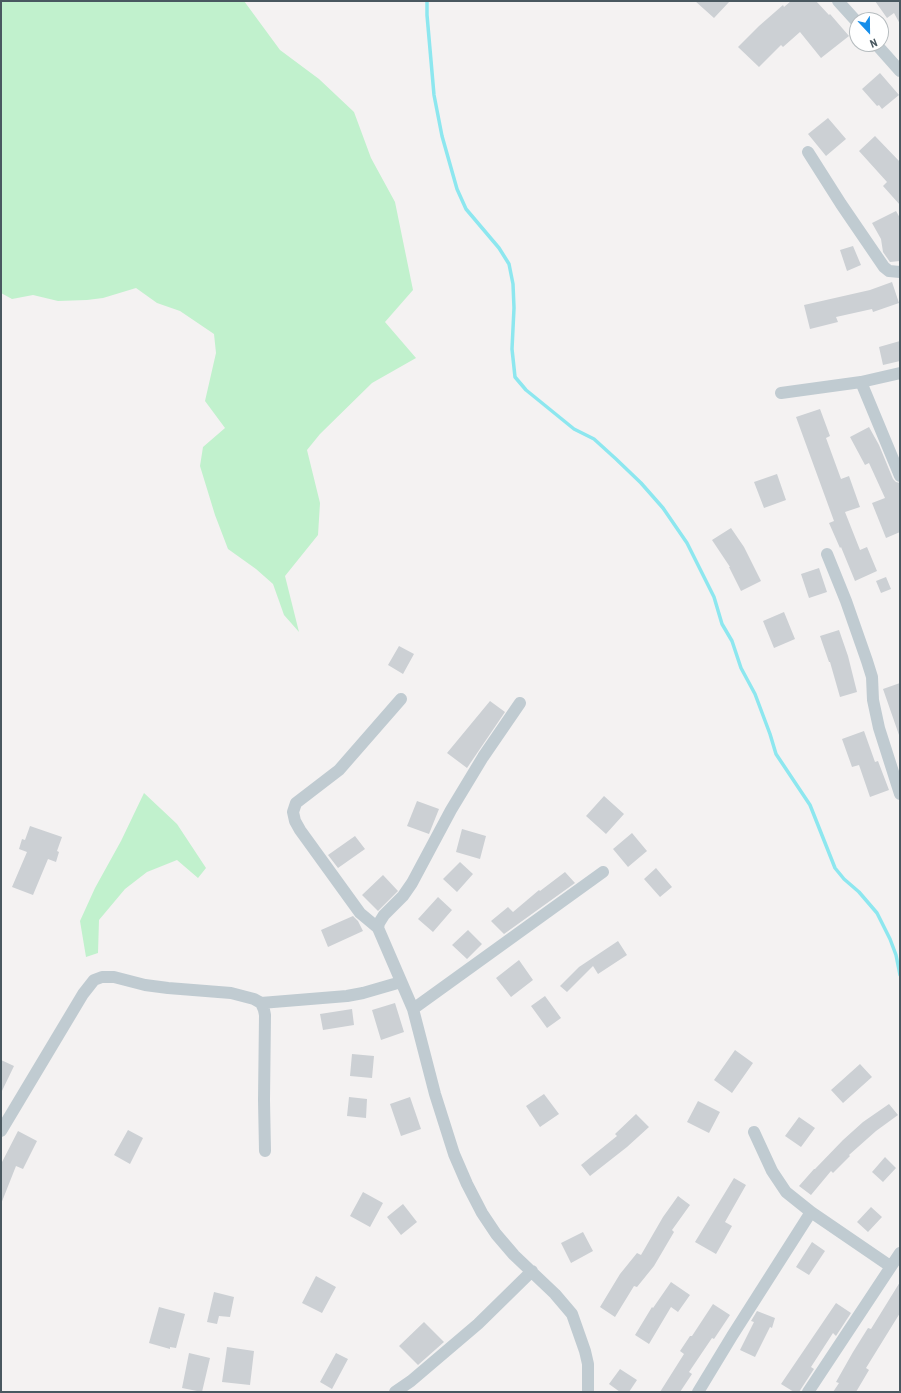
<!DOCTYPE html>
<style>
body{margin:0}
#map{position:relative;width:901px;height:1393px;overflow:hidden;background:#f4f2f2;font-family:"Roboto Condensed",sans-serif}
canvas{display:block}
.frame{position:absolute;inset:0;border:2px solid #495860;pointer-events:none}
.north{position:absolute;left:849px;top:12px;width:40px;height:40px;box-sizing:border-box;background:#fff;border:1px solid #b6bcbf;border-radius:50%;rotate:158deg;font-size:11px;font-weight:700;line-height:16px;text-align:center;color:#495860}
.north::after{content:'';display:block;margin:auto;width:14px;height:18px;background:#168eea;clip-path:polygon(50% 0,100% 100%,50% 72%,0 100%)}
</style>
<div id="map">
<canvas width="901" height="1393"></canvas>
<div class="frame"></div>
<div class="north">N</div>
</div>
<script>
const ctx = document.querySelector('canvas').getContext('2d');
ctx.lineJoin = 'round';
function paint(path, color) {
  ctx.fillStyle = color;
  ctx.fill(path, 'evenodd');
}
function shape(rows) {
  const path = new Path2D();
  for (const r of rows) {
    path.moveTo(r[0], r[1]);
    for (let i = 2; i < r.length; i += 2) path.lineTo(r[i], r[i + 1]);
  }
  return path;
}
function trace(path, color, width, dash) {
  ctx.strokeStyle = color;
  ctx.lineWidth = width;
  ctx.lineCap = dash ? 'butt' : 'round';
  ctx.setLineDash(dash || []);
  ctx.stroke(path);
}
const green = shape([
 [1,1,244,1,280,50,319,79,354,112,371,158,395,202,413,290,385,322,416,358,372,383,320,434,307,450,320,503,318,535,285,576,299,632,284,615,273,584,256,569,228,549,215,515,200,466,203,447,225,428,205,401,216,353,214,334,180,311,157,303,136,288,103,298,87,300,58,301,33,295,12,299,1,293],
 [144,793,177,824,206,868,198,878,177,860,147,872,125,889,99,920,98,953,86,957,80,921,95,888,121,841]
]);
const stream = shape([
 [427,1,427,15,434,95,442,136,457,189,466,209,499,248,509,264,513,284,514,308,512,349,515,377,526,390,574,429,594,439,616,459,641,483,663,508,687,543,714,597,722,624,732,641,741,668,755,694,770,734,776,754,810,805,835,868,844,879,859,892,877,913,890,939,896,955,900,975]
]);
const building = shape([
 [695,1,730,1,714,18],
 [791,1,816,1,829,15,830,14,849,36,821,58,800,32,783,47,781,45,759,67,738,47,759,26,783,5,784,7],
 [875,1,900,1,900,24,894,13,887,18],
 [880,73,899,95,882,109,879,105,877,106,862,89],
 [828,118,846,139,826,156,808,134],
 [875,136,900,162,900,205,883,186,887,182,859,151],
 [896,211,900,218,900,261,890,262,883,252,881,239,872,223],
 [853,246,861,265,847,271,840,250],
 [892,282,899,303,873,312,872,309,836,317,838,322,810,329,804,305,870,290],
 [900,341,900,361,883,365,879,347],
 [820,409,830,436,826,438,841,479,849,476,860,507,845,512,860,550,867,547,877,571,855,581,841,547,840,548,829,523,834,521,796,417],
 [869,427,879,445,893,479,896,482,900,483,900,532,886,538,872,503,885,498,869,463,865,465,850,437],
 [777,474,786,500,764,508,754,482],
 [731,528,744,547,761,581,741,591,729,567,730,567,712,540],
 [819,568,827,592,809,598,801,574],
 [886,577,891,589,881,593,876,581],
 [784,612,795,639,774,648,763,621],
 [839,630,848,656,857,692,840,697,830,662,829,662,820,636],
 [399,646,414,654,403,674,388,665],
 [900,683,900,735,899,735,883,689],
 [490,701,505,712,467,768,447,753],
 [864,731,875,762,878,761,889,790,870,797,859,765,852,767,842,739],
 [604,796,624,814,606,834,586,816],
 [417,801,439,809,429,834,407,826],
 [30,826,62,837,57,851,59,852,56,862,48,859,33,895,12,887,27,852,19,849,22,839,25,840],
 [462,829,486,836,480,859,456,852],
 [632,833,647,851,628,867,613,849],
 [355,836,365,849,338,868,328,855],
 [460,862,473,874,457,892,443,879],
 [656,868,672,887,660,897,644,879],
 [565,872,575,883,504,934,491,921,508,907,513,912,539,890,540,891],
 [383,875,398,891,378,911,362,895],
 [438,897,452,910,433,932,418,919],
 [353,916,358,921,363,931,328,947,321,930],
 [468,930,482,944,467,959,452,945],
 [618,941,627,955,598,974,593,966,567,992,560,986,579,967],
 [519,960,533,980,511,997,496,978],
 [545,996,561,1018,547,1028,531,1006],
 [395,1003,404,1032,381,1040,372,1010],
 [352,1009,354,1025,323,1030,320,1014],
 [735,1050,753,1063,732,1093,714,1080],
 [352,1054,374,1056,372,1078,350,1076],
 [1,1060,14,1066,1,1093],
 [860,1064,872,1077,843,1103,831,1090],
 [544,1094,559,1114,540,1127,526,1106],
 [349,1097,367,1099,366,1118,347,1116],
 [410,1097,421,1129,401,1136,390,1104],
 [698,1101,720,1112,709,1133,687,1122],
 [889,1104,898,1115,876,1131,849,1155,850,1156,833,1173,831,1171,811,1195,799,1186,814,1169,815,1169,843,1140,863,1122],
 [636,1114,649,1127,627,1147,590,1176,581,1165,617,1136,615,1134],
 [799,1117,815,1128,801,1147,785,1136],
 [128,1130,143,1138,130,1164,114,1155],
 [18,1131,37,1141,23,1169,16,1166,1,1204,1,1164],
 [885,1157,896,1168,883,1182,872,1172],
 [734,1178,746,1185,725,1222,732,1226,716,1254,695,1242],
 [363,1192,383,1203,370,1227,350,1216],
 [678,1196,690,1205,672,1230,674,1232,654,1266,637,1287,634,1286,615,1317,600,1307,620,1274,637,1253,641,1255,663,1217],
 [403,1204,417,1222,401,1235,387,1217],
 [871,1207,882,1217,868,1232,857,1222],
 [583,1232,593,1251,571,1263,561,1243],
 [812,1242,825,1251,809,1275,796,1267],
 [316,1276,336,1287,322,1313,302,1303],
 [671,1282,690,1295,678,1312,671,1307,649,1344,635,1335,652,1307,653,1308],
 [900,1282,900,1313,866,1368,869,1370,856,1392,833,1392,839,1383,836,1382,853,1352,868,1328,871,1329],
 [214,1292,234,1297,230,1317,219,1316,217,1324,207,1322],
 [836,1303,851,1313,836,1336,833,1333,811,1367,814,1369,799,1392,794,1392,781,1384],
 [713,1304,730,1315,714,1339,712,1338,689,1372,692,1374,680,1392,660,1392,684,1354,680,1351,690,1336,692,1336],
 [159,1307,185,1314,176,1348,170,1347,170,1349,149,1343],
 [757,1311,775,1318,772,1328,770,1327,755,1357,740,1350,754,1322,751,1321],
 [424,1322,444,1342,418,1365,399,1346],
 [227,1347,254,1351,250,1385,222,1382],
 [189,1353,210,1358,202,1392,182,1388],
 [336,1353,348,1359,332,1389,320,1382],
 [620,1369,637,1380,629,1392,620,1392,609,1384]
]);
const street = shape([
 [838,1,857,22],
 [876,44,900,71],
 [808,152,841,204,884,267,889,271,900,272],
 [861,382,900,476],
 [781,393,861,382,900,373],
 [827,554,846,601,867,661,872,677,873,700,879,728,900,794],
 [520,703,483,757,451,810,412,883,403,896,384,915,379,923,378,928,413,1009,435,1094,454,1154,467,1184,482,1213,496,1234,514,1255,555,1294,572,1314,585,1351,588,1364,588,1392],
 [378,928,360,913,300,830,295,821,293,812,296,803,339,770,401,699],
 [261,1003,347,996,363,993,401,982],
 [413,1009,603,872],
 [1,1131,83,994,94,980,102,977,114,977,145,985,168,988,231,993,254,999,261,1003,264,1010,265,1015,264,1100,265,1151],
 [754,1132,772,1171,786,1192,811,1212,890,1266],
 [395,1392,411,1381,478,1324,532,1271],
 [698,1392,732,1336,811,1212],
 [808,1392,900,1253]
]);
paint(green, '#c1f1cd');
trace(stream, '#8de7ef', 3.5);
paint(building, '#ccd0d4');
trace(street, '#c0cbd1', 12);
</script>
